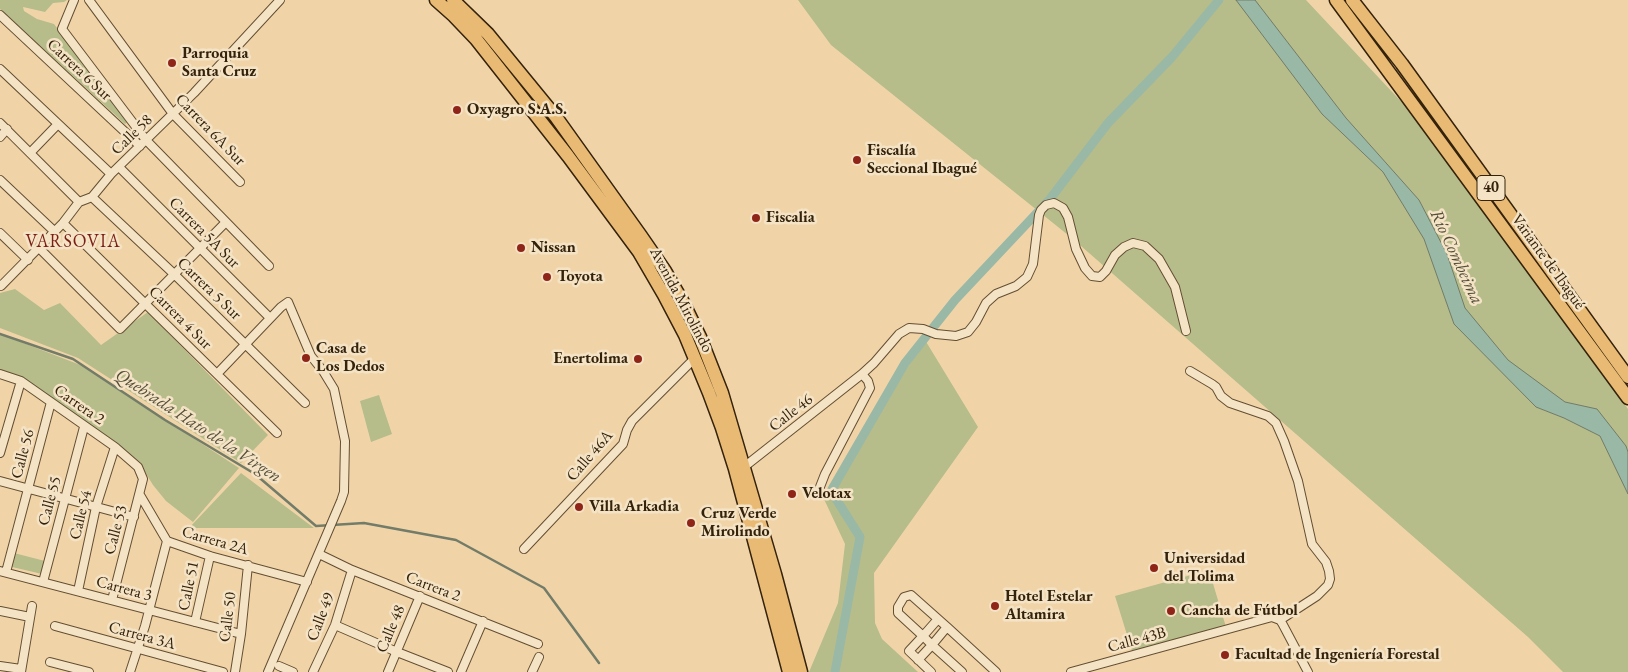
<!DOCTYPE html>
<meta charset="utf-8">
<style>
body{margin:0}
canvas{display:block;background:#f0d4a8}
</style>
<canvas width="1628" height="672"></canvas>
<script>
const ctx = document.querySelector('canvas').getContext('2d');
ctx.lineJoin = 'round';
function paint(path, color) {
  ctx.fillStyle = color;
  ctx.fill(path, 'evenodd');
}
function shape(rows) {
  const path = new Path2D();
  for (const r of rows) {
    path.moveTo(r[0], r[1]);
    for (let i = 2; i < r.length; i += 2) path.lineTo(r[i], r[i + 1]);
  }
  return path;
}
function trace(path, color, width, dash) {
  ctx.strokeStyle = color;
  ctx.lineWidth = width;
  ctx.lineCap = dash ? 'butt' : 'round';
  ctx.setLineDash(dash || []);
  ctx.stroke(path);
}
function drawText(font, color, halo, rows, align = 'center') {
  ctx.font = font + ' "EB Garamond",serif';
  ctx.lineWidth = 5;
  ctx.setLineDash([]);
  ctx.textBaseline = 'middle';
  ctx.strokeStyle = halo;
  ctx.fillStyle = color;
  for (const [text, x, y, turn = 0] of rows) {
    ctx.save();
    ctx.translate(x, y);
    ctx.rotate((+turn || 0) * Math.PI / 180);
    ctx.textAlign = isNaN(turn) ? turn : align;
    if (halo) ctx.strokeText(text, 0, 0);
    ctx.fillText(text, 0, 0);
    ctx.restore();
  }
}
const green = shape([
 [0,0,67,0,64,2,53,3,45,12,23,7,24,11,37,19,54,24,128,122,125,124,0,9],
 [798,0,1306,0,1410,111,1628,409,1628,672,1563,672,1528,637,1073,239,831,45],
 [15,289,44,310,60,303,101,345,148,312,268,435,241,463,78,358,0,328,0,293],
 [0,334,83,366,239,468,193,522,166,501,153,485,140,464,26,382,0,373],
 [925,340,978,427,874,573,875,623,882,639,918,672,809,672,838,603,845,544,823,497],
 [379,395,392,434,371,442,360,401],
 [241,473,314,528,189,528],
 [14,553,45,561,42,574,12,567],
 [1209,570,1226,627,1132,651,1115,596]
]);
const water = shape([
 [1236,0,1255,0,1346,118,1419,200,1447,254,1465,308,1508,360,1565,402,1597,409,1626,446,1628,452,1628,494,1600,436,1564,418,1536,407,1454,324,1424,239,1383,172,1322,114,1236,0]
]);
const stream = shape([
 [0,334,73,359,165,420,255,474,316,526,364,523,456,540,544,588,599,663]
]);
const canal = shape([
 [835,672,860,537,831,491,905,363,955,300,1050,199,1108,123,1172,57,1219,0]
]);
const minor = shape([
 [74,0,62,29,146,140,269,266],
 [89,0,173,114,240,182],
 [0,15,140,146],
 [0,69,111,174],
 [0,123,79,202],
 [0,137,7,129],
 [30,153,58,124],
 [119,167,270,318],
 [0,180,55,232],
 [92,197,174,274,305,403],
 [63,223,277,433],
 [0,233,28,260],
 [39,248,120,329,226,222],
 [0,285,1,286,63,223,79,202,92,197,111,174,194,93,280,0],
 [1190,371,1212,384,1216,387,1221,396,1230,403,1268,416,1276,423,1284,441,1298,481,1312,544,1326,562,1329,571,1330,579,1328,585,1317,596,1280,620],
 [0,374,21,381,115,447,138,467,143,479,112,600],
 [217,374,281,307,288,302,311,356,323,371,334,389,345,441,344,492,341,501,268,672],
 [0,453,21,381],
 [741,468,744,467,862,374,874,363,899,334,909,328,923,329,936,334,956,336,968,332,976,322,986,303,996,294,1016,286,1027,277,1033,264,1039,215,1041,210,1046,205,1054,203,1063,208,1068,217,1076,249,1085,268,1092,276,1100,277,1106,271,1115,255,1124,247,1133,243,1145,246,1159,259,1175,287,1186,331],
 [0,481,134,517],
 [818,492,825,474,870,388,868,381,862,374],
 [140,495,167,541,210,556,307,582],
 [524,549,623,444,627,430,632,421,695,358],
 [319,554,352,570,538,644],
 [0,571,241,634],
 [6,572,51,402],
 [43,582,84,427],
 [78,591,96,507,115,447],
 [0,611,30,617],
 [195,622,210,556],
 [335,625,397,652,448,672],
 [55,626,223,672],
 [947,627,996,672],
 [918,660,932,645,947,627,938,619,923,636,932,645,962,672],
 [50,662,89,672],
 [0,666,21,669],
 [279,666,293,672],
 [21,672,32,606],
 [130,672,145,626,167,541],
 [235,672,241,634,248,565],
 [313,672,335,625,352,570],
 [388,672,420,596],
 [461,672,483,621],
 [532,672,539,657],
 [931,672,909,651,923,636,898,613,898,607,904,597,911,595,938,619],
 [1071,672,1272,617,1280,620,1282,623,1308,672]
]);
const primary = shape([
 [436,0,454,16,476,39,568,156,639,252,664,295,685,335,709,393,722,428,735,469,789,672],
 [453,0,488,34,556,117,641,236,665,271,684,304,700,337,722,393,775,574,801,672]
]);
const trunk = shape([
 [1336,0,1628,398],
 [1352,0,1402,64,1628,377]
]);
const markers = [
 [172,63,5,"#8f2418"],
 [457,110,5,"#8f2418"],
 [857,160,5,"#8f2418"],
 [756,218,5,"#8f2418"],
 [521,248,5,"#8f2418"],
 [547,277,5,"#8f2418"],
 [306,358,5,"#8f2418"],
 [638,359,5,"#8f2418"],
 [792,494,5,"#8f2418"],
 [579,507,5,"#8f2418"],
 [691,523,5,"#8f2418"],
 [1154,568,5,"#8f2418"],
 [995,606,5,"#8f2418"],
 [1171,611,5,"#8f2418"],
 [1225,655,5,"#8f2418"]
];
const shields = [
 [1491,188,28]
];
const shieldNames = [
 ["40",1491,188]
];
const poiNames = [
 ["Parroquia",182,54],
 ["Santa Cruz",182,72],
 ["Oxyagro S.A.S.",467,110],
 ["Fiscalía",867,151],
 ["Seccional Ibagué",867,169],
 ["Fiscalia",766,218],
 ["Nissan",531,248],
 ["Toyota",557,277],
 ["Casa de",316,349],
 ["Los Dedos",316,367],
 ["Enertolima",628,359,"right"],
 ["Velotax",802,494],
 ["Villa Arkadia",589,507],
 ["Cruz Verde",701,514],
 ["Mirolindo",701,532],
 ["Universidad",1164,559],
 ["del Tolima",1164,577],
 ["Hotel Estelar",1005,597],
 ["Altamira",1005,615],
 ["Cancha de Fútbol",1181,611],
 ["Facultad de Ingeniería Forestal",1235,655]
];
const streetNames = [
 ["Carrera 6 Sur",79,70,43],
 ["Carrera 6A Sur",210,130,46],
 ["Calle 58",132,135,-44],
 ["Carrera 5A Sur",204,233,45],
 ["Variante de Ibagué",1548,262,54],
 ["Carrera 5 Sur",209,289,44],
 ["Avenida Mirolindo",681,300,62],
 ["Carrera 4 Sur",180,318,45],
 ["Carrera 2",79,405,35],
 ["Calle 46",791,413,-38],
 ["Calle 56",23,454,-75],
 ["Calle 46A",590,456,-49],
 ["Calle 55",50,501,-75],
 ["Calle 54",81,515,-76],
 ["Calle 53",116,530,-75],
 ["Carrera 2A",215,541,16],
 ["Calle 51",189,586,-78],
 ["Carrera 2",433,587,21],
 ["Carrera 3",124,589,15],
 ["Calle 50",228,617,-83],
 ["Calle 49",321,617,-69],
 ["Calle 48",391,629,-67],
 ["Carrera 3A",142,636,15],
 ["Calle 43B",1137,640,-15]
];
const neighbourhoodNames = [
 ["VARSOVIA",73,242]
];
const waterNames = [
 ["Río Combeima",1456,257,65],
 ["Quebrada Hato de la Virgen",198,426,33]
];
paint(green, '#b6bd8a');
paint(water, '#9ab8a6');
trace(water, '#727c68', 1);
trace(stream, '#727c68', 2.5);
trace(canal, '#9ab8a6', 9);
trace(minor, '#644e32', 10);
trace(primary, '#35220b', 15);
trace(trunk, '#35220b', 15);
trace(minor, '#f5e3c6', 8);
trace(primary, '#e8ba74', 12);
trace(trunk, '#e8ba74', 12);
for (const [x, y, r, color] of markers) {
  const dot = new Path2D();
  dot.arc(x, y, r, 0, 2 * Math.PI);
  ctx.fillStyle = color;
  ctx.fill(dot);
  trace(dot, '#f5e3c6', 2);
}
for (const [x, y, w] of shields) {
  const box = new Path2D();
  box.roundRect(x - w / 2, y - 12.5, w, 25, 4);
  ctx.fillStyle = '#f5e3c6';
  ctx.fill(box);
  trace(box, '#35220b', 1);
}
drawText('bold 15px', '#35220b', null, shieldNames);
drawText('bold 16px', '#35220b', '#f5e3c6', poiNames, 'left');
drawText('16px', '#35220b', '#f5e3c6', streetNames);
ctx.letterSpacing = '1px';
drawText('18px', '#7a1f14', '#f5e3c6', neighbourhoodNames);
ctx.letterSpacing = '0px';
drawText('italic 18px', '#534f3a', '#f5e3c6', waterNames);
</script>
